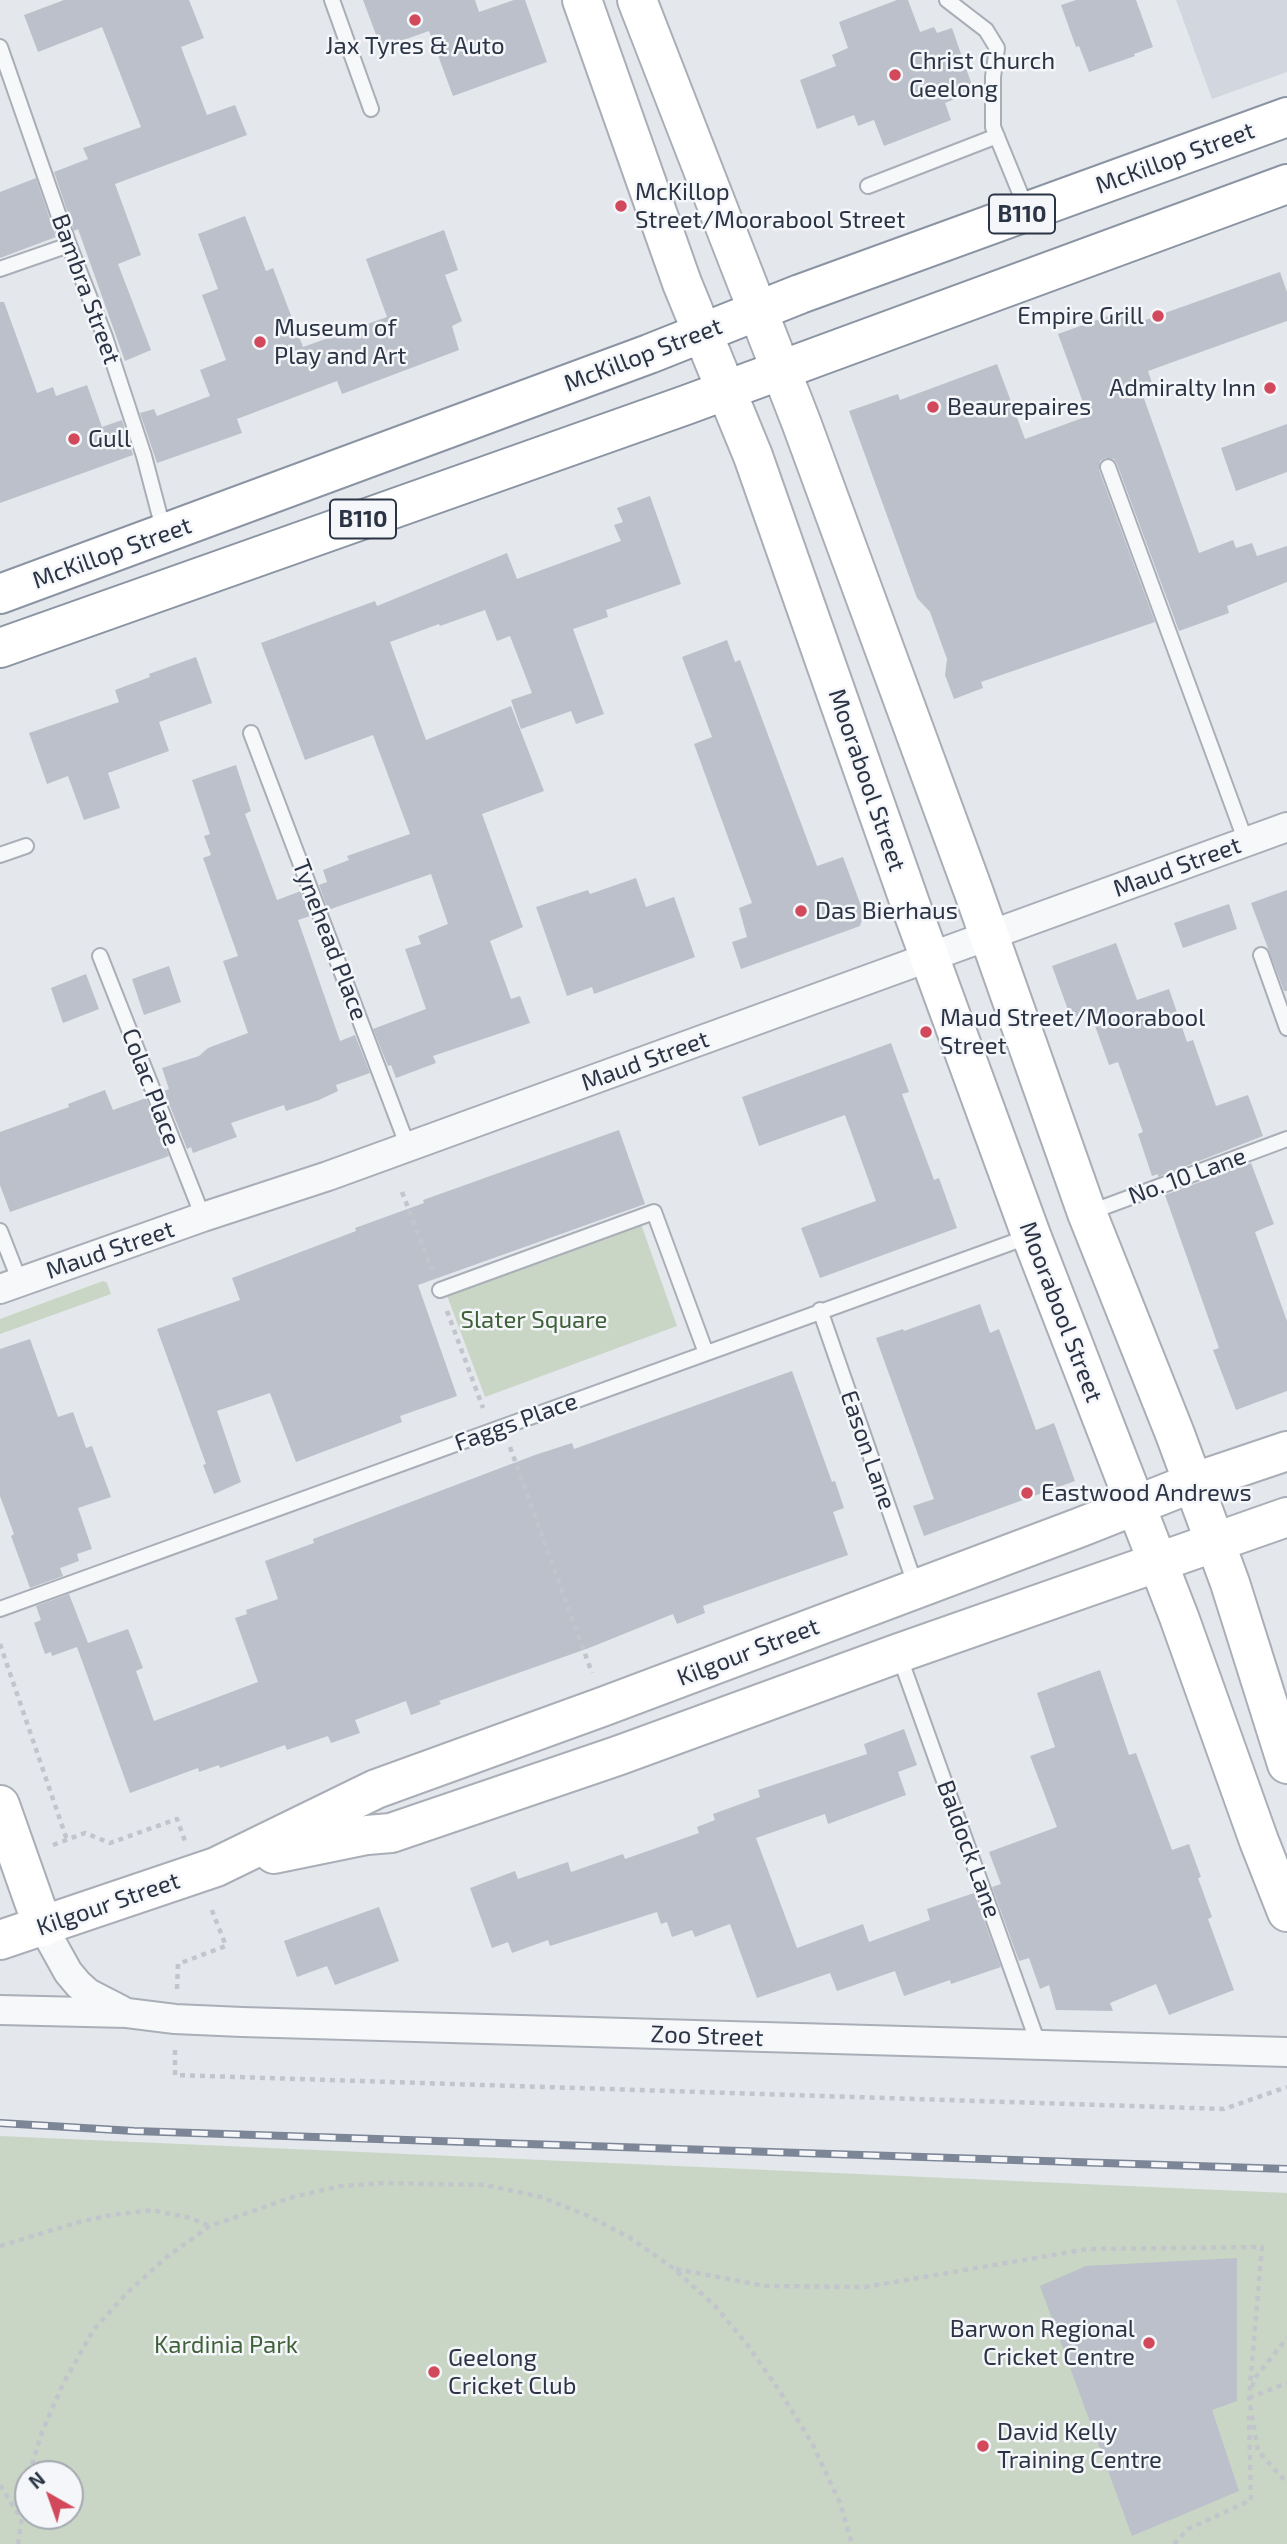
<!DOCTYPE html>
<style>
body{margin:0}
#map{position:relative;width:1287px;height:2544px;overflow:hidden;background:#e4e7ec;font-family:"Exo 2",sans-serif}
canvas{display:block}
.north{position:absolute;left:14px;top:2460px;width:70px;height:70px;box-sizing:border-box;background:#f4f6f9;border:2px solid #a4a8b1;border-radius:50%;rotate:320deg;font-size:19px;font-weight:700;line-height:28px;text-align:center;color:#2b3445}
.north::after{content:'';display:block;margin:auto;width:24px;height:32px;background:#d1495b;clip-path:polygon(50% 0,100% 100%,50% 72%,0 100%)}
</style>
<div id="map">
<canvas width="1287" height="2544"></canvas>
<div class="north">N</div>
</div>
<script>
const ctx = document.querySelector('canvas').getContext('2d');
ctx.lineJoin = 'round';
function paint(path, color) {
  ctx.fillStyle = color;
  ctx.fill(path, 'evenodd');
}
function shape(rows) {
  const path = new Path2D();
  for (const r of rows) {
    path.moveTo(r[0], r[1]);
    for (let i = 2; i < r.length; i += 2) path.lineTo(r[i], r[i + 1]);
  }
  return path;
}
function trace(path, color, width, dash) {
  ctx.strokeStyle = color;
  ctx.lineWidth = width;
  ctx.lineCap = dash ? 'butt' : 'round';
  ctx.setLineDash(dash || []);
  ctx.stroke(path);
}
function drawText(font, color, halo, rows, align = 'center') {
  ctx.font = font + ' "Exo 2",sans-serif';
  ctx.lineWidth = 5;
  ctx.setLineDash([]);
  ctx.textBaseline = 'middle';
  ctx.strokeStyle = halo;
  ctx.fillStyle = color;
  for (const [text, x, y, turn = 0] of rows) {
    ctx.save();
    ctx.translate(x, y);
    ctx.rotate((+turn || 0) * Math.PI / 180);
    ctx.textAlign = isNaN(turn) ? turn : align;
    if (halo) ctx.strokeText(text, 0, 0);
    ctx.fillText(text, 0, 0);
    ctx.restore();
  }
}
const built = shape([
 [1176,0,1287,0,1287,72,1212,99]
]);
const green = shape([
 [641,1224,677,1326,485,1397,446,1293],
 [103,1281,107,1283,111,1294,0,1334,0,1319],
 [0,2136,1287,2193,1287,2544,0,2544],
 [28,2474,70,2474,70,2516,28,2516]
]);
const building = shape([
 [64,0,189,0,204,38,181,47,207,115,235,105,247,135,115,184,141,255,118,264,151,350,125,361,78,229,74,231,54,172,88,159,83,148,141,127,102,27,38,52,24,15],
 [363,0,475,0,479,12,514,0,525,0,547,62,453,96,429,31,381,48],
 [897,0,908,0,920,32,934,27,937,33,952,28,974,91,945,103,951,120,884,146,874,120,858,126,854,115,817,129,800,80,836,66,832,55,848,48,839,22],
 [1076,0,1136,0,1153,47,1134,54,1135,56,1089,72,1079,46,1076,47,1061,5],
 [36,178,56,237,0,258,0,192],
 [245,216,266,271,273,268,303,347,387,317,366,259,444,230,458,270,445,275,462,321,452,326,459,350,342,394,337,381,237,419,242,433,157,463,140,413,154,409,157,416,210,396,200,370,226,360,202,295,218,289,198,234],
 [1280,272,1287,292,1287,321,1148,371,1154,389,1142,393,1199,553,1233,540,1236,548,1252,543,1257,556,1287,546,1287,582,1227,606,1229,613,1179,631,1117,464,1114,459,1105,458,1100,461,1099,470,1155,622,981,682,983,688,954,699,945,675,947,659,930,612,917,598,849,411,898,394,900,400,997,364,1025,439,1088,416,1058,334,1128,309,1134,324],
 [0,302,4,302,37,393,53,387,56,396,87,385,102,427,122,420,133,455,0,503],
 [1287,424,1287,472,1236,491,1221,448],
 [650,496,681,584,606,610,608,617,573,629,604,714,576,724,571,711,521,729,511,700,532,693,510,636,497,641,485,610,440,626,439,624,390,642,426,740,511,706,544,791,482,814,523,927,490,941,511,999,520,996,530,1023,433,1056,436,1063,396,1078,391,1065,388,1066,373,1029,426,1009,405,949,421,944,418,936,448,924,431,874,328,910,319,885,327,882,323,870,349,860,347,856,410,834,373,735,305,760,261,643,375,601,377,606,507,553,517,579,621,541,614,525,623,522,617,508],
 [727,640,735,662,740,660,817,866,843,857,864,914,860,926,741,969,732,942,747,937,739,908,752,903,694,744,712,737,682,657],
 [196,657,212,703,159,722,169,751,108,773,120,808,84,820,68,776,47,784,29,733,119,702,115,690,150,677,149,674],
 [236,765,251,811,245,814,277,900,301,891,310,916,298,920,340,1041,355,1035,370,1073,336,1085,338,1091,319,1100,286,1111,284,1105,231,1123,237,1137,193,1153,191,1147,187,1149,164,1091,169,1089,162,1068,199,1056,208,1048,248,1033,223,961,238,956,203,858,211,855,204,836,210,834,192,780],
 [636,878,646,907,674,897,695,957,594,994,592,987,567,996,536,907,588,890,590,894],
 [1287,890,1287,991,1284,991,1251,903],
 [1229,904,1237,929,1183,948,1174,923],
 [1116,943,1137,1000,1169,989,1187,1042,1193,1040,1216,1106,1248,1095,1263,1136,1158,1177,1158,1174,1152,1176,1138,1134,1143,1132,1118,1062,1109,1065,1090,1012,1071,1018,1052,966],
 [169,966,181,1002,144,1015,132,979],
 [86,974,99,1009,63,1023,51,988],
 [891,1043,909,1092,902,1094,934,1180,939,1178,957,1228,820,1278,801,1228,876,1201,845,1115,759,1146,742,1097],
 [105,1090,113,1110,146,1098,169,1156,10,1212,0,1185,0,1132,69,1107,68,1104],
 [619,1130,645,1204,418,1285,457,1396,400,1416,402,1422,296,1462,270,1393,217,1411,241,1482,214,1494,203,1465,206,1464,157,1329,240,1300,232,1278,356,1231,355,1228,424,1203,423,1200],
 [1251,1163,1274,1224,1255,1232,1287,1321,1287,1391,1236,1410,1213,1350,1219,1348,1165,1195],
 [980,1304,990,1333,999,1329,1036,1430,1054,1423,1075,1481,924,1536,913,1506,934,1499,876,1338,903,1329,904,1331],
 [30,1339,58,1417,73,1412,86,1448,92,1446,111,1497,78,1508,92,1549,77,1554,79,1561,60,1568,63,1576,30,1588,11,1536,14,1534,0,1496,0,1349],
 [792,1371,832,1482,835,1481,844,1508,833,1512,848,1555,703,1606,705,1613,677,1624,673,1614,589,1648,439,1701,441,1704,411,1715,406,1701,355,1720,360,1733,331,1743,328,1736,287,1750,285,1745,220,1768,219,1765,199,1772,198,1768,130,1793,77,1647,52,1656,51,1652,45,1654,34,1623,41,1620,36,1606,69,1594,88,1643,128,1629,143,1668,136,1671,154,1721,258,1682,235,1618,247,1614,246,1610,278,1599,265,1561,314,1543,313,1539,535,1455,572,1443,574,1449],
 [1100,1670,1129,1755,1136,1753,1172,1850,1189,1844,1201,1877,1198,1878,1212,1917,1208,1919,1234,1990,1169,2015,1156,1984,1110,2003,1113,2011,1056,2010,1049,1985,1040,1989,1029,1958,1019,1961,992,1887,1001,1884,989,1852,1057,1827,1030,1756,1055,1747,1037,1693],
 [904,1729,917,1765,898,1772,906,1795,828,1824,825,1814,756,1838,797,1948,863,1924,869,1942,930,1920,927,1909,974,1893,1001,1967,951,1984,950,1980,904,1996,895,1971,837,1991,830,1973,757,1998,730,1924,695,1937,692,1930,672,1937,667,1922,661,1924,657,1912,550,1946,548,1940,512,1953,508,1942,492,1948,470,1888,515,1871,518,1879,568,1862,571,1872,623,1854,625,1859,699,1833,697,1827,715,1820,713,1814,760,1797,758,1790,867,1754,864,1744],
 [379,1907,399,1961,335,1985,327,1966,297,1977,284,1941],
 [1237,2258,1237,2401,1212,2410,1239,2491,1132,2536,1040,2286,1086,2266]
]);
const path = shape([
 [402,1192,432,1270],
 [447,1311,483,1408],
 [510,1447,592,1673],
 [0,1644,67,1840],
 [53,1845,85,1833,110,1843,177,1819,185,1841],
 [177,1989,178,1964,226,1946,211,1908],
 [175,2050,175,2075,1224,2109,1287,2087],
 [0,2246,79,2222,111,2215,152,2210,191,2218,209,2226],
 [676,2269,765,2286,865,2287,1088,2249,1262,2247,1249,2398,1258,2451,1287,2483],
 [1252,2387,1255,2378,1287,2338],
 [1249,2398,1287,2383],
 [29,2474,42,2432,63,2384,94,2329,130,2290,168,2256,210,2226,293,2197,341,2186,384,2183,485,2185,541,2197,586,2215,629,2237,673,2268,715,2306,746,2343,779,2390,812,2443,840,2503,852,2544],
 [0,2485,20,2517],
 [18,2544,28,2476],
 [1174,2544,1188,2529,1251,2500,1249,2416]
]);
const lane = shape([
 [332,0,371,109],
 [947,0,986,30,997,48,993,77,993,127,1027,210],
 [0,47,69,245,105,337,144,456,164,532],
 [868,186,997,136],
 [0,269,69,245],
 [1108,467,1246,842],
 [251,733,408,1147],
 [0,855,26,846],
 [1261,955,1287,1028],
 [100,956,203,1217],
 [1088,1213,1287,1139],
 [0,1231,20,1282],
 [440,1290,654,1212,706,1353],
 [820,1310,916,1587],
 [0,1609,1030,1236],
 [899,1655,1039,2046]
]);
const street = shape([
 [0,1289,203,1217,328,1176,1287,827],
 [43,1927,68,1972,78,1984,88,1993,121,2010],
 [0,2010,127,2013,175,2019,242,2022,1287,2052]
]);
const secondary = shape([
 [582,0,682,283,753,456,913,912,1031,1235,1179,1617,1259,1841,1287,1912],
 [637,0,801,422,973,890,1087,1213,1175,1434,1230,1583,1287,1764],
 [0,1805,43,1927],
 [274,1854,367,1835,391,1833,617,1756,899,1653,1287,1517],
 [0,1940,216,1867,376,1789,602,1707,1081,1527,1192,1483,1287,1451]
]);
const highway = shape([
 [0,594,649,354,800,294,1287,117],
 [0,648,686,405,1287,184]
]);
const rail = shape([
 [0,2123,134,2131,1287,2169]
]);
const markers = [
 [415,20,7,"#d1495b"],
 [895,75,7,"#d1495b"],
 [621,206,7,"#d1495b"],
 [1158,316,7,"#d1495b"],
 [260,342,7,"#d1495b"],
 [1270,388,7,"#d1495b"],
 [933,407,7,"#d1495b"],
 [74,439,7,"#d1495b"],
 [801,911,7,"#d1495b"],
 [926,1032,7,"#d1495b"],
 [1027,1493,7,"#d1495b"],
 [1149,2343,7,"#d1495b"],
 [434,2372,7,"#d1495b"],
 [983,2446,7,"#d1495b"]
];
const shields = [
 [1022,214,66],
 [363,519,66]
];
const shieldNames = [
 ["B110",1022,214],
 ["B110",363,519]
];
const poiNames = [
 ["Jax Tyres & Auto",415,46,"center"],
 ["Christ Church",909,61],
 ["Geelong",909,89],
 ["McKillop",635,192],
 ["Street/Moorabool Street",635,220],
 ["Empire Grill",1144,316,"right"],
 ["Museum of",274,328],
 ["Play and Art",274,356],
 ["Admiralty Inn",1256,388,"right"],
 ["Beaurepaires",947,407],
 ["Gull",88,439],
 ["Das Bierhaus",815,911],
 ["Maud Street/Moorabool",940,1018],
 ["Street",940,1046],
 ["Eastwood Andrews",1041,1493],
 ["Barwon Regional",1135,2329,"right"],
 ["Cricket Centre",1135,2357,"right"],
 ["Geelong",448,2358],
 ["Cricket Club",448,2386],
 ["David Kelly",997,2432],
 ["Training Centre",997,2460]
];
const streetNames = [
 ["McKillop Street",1175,158,-20],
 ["Bambra Street",86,289,70],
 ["McKillop Street",643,355,-21],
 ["McKillop Street",112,553,-20],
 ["Moorabool Street",867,780,71],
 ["Maud Street",1177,867,-20],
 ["Tynehead Place",330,940,69],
 ["Maud Street",645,1061,-20],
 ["Colac Place",151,1087,69],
 ["No. 10 Lane",1187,1176,-20],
 ["Maud Street",110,1250,-19],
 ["Moorabool Street",1061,1312,69],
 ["Faggs Place",516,1422,-20],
 ["Eason Lane",868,1450,71],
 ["Kilgour Street",748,1652,-21],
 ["Baldock Lane",969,1849,70],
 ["Kilgour Street",108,1904,-19],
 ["Zoo Street",707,2036,2]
];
const parkNames = [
 ["Slater Square",534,1320],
 ["Kardinia Park",226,2345]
];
paint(built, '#d2d6de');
paint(green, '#c9d6c5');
paint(building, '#bbc0ca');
trace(lane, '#a9aeb7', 18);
trace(street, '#a9aeb7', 32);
trace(secondary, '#a9aeb7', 42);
trace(highway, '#8b94a3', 42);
trace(path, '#c2c5cb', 4.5, [5, 5]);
trace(lane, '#f7f8fa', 14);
trace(street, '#f7f8fa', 28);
trace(secondary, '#fff', 38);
trace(highway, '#fff', 38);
trace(rail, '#7d8696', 8);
trace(rail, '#f4f6f9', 5, [16]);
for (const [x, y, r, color] of markers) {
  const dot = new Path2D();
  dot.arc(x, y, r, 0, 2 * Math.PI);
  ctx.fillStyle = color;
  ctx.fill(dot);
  trace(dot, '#f4f6f9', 2.5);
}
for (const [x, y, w] of shields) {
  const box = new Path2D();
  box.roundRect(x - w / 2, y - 19.5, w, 39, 5);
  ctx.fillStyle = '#f4f6f9';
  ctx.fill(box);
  trace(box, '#2b3445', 2);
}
drawText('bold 23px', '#2b3445', null, shieldNames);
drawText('24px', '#2b3445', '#f4f6f9', poiNames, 'left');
drawText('24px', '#2b3445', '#f4f6f9', streetNames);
drawText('24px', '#3f6138', '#f4f6f9', parkNames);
</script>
